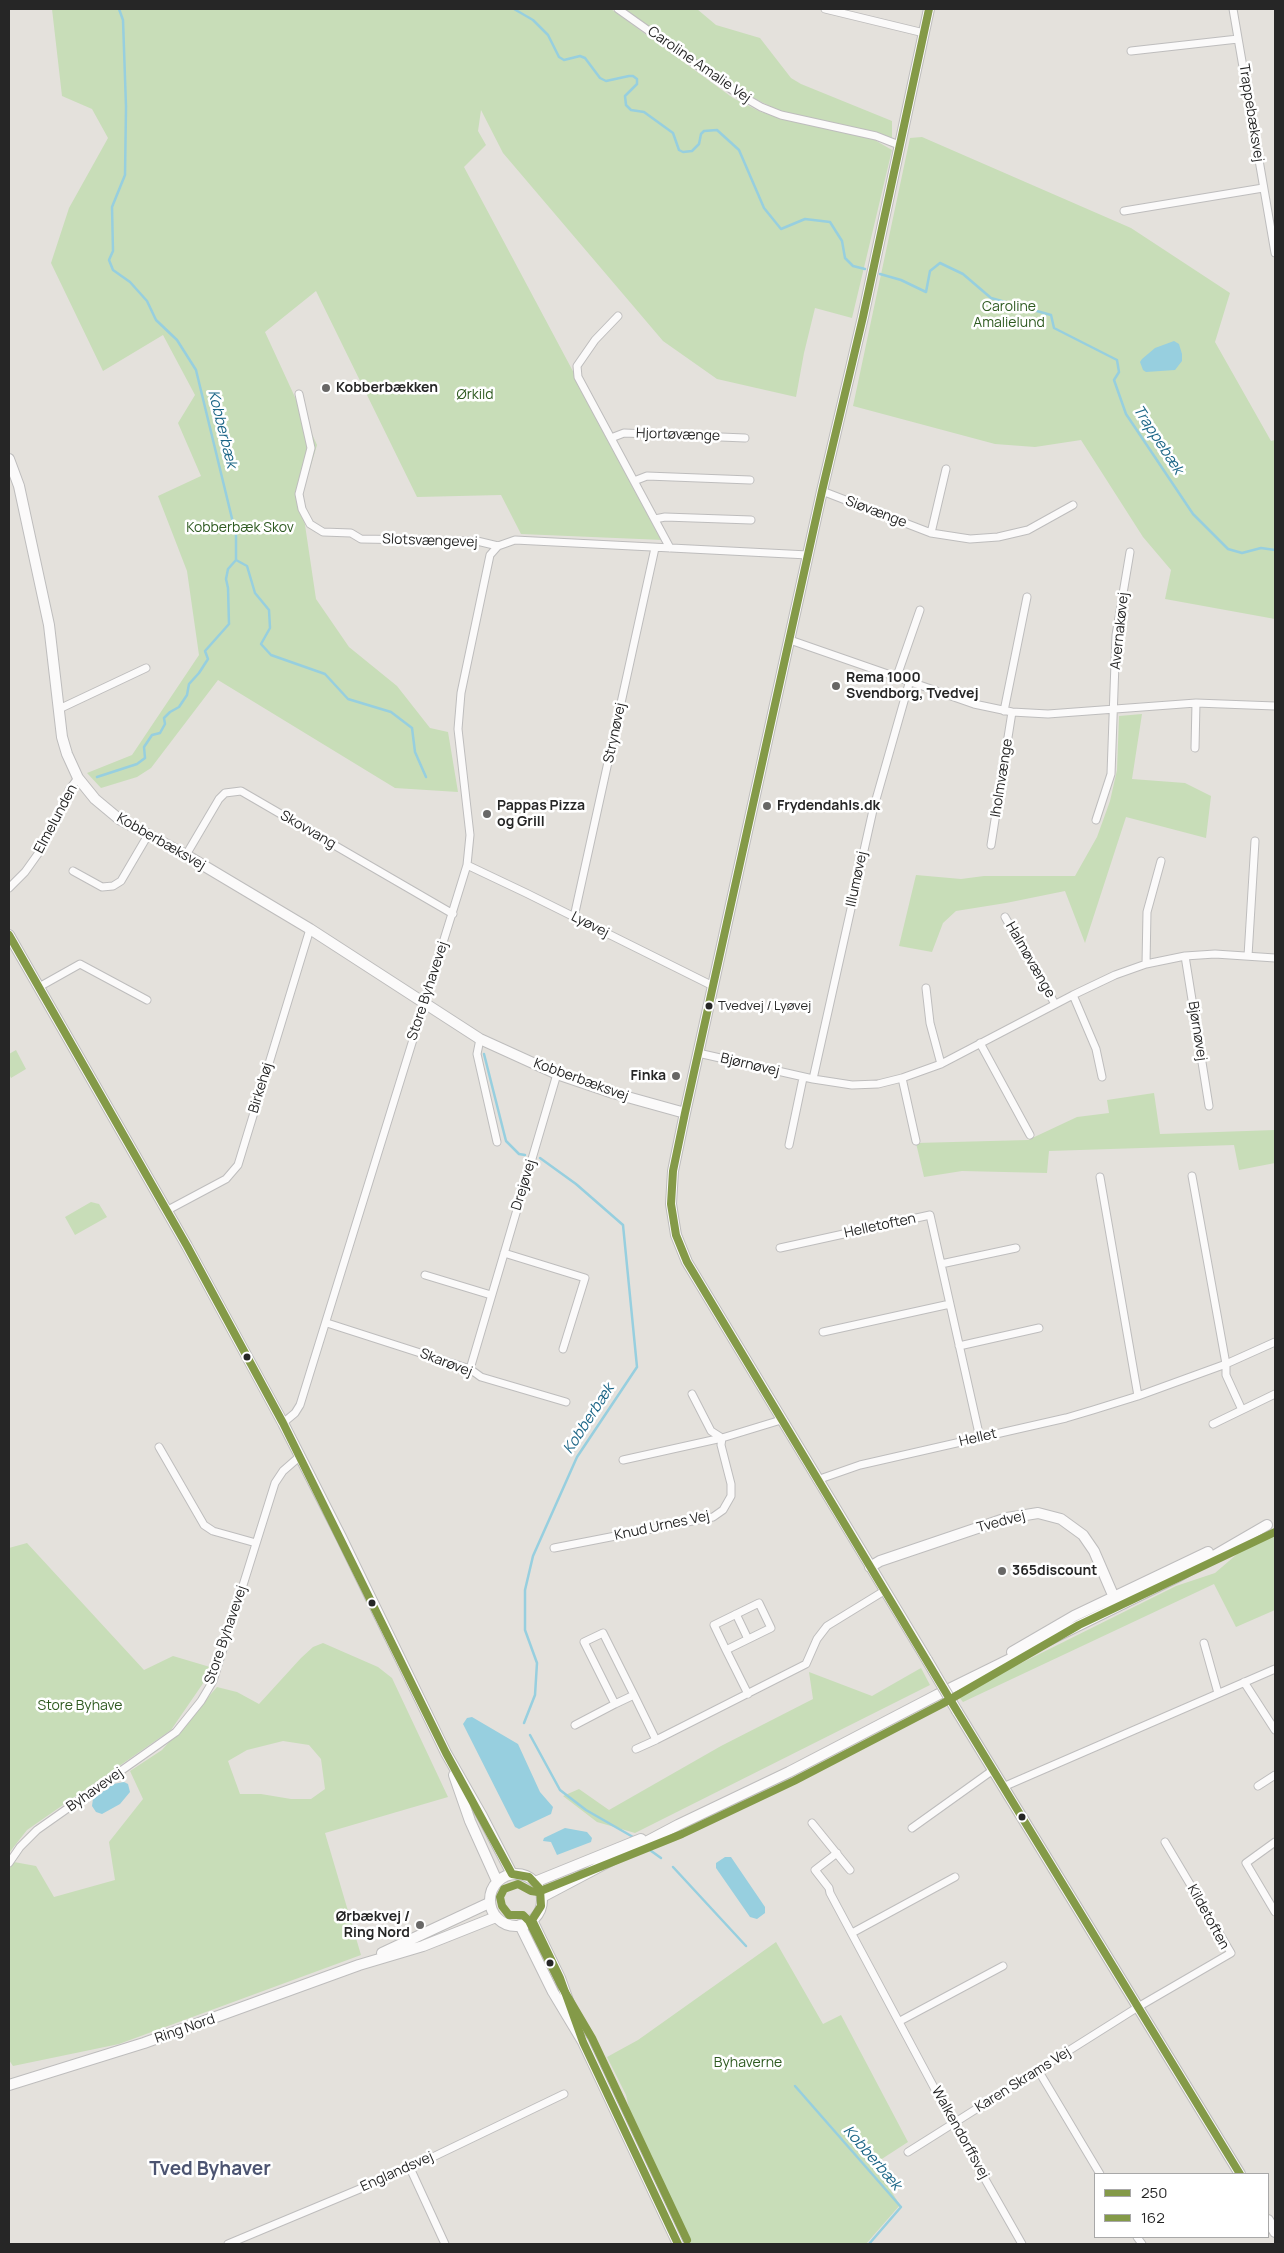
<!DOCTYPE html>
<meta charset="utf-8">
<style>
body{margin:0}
#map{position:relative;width:1284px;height:2253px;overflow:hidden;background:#e4e1dc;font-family:Manrope,sans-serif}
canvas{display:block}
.frame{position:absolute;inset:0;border:10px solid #262626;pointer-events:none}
.legend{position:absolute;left:1094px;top:2173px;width:175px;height:65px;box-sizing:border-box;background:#fff;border:1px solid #a8a8a8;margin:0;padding:6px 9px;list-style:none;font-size:15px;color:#262626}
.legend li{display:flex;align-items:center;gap:10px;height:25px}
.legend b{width:25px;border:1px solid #a8a8a8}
</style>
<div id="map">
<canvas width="1284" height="2253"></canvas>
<div class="frame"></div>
<ul class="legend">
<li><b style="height:6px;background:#849a48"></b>250</li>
<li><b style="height:6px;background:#849a48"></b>162</li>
</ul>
</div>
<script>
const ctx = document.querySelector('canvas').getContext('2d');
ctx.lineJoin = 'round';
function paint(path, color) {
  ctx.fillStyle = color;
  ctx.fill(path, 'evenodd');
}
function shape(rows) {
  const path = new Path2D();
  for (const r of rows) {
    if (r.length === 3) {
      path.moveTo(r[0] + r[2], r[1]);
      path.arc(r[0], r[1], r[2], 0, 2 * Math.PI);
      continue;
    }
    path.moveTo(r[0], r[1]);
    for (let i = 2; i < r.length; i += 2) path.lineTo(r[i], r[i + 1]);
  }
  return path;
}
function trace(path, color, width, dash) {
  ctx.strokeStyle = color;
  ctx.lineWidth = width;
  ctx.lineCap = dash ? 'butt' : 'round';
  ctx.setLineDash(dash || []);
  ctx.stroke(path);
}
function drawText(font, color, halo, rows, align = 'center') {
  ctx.font = font + ' Manrope,sans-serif';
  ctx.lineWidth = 5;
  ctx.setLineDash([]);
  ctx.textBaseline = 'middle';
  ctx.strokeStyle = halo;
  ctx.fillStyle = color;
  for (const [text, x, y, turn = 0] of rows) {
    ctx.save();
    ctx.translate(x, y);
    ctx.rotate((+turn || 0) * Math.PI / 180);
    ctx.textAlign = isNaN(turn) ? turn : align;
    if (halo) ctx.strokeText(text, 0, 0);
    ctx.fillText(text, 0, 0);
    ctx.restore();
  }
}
const green = shape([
 [52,9,611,9,733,98,761,112,873,139,892,150,852,318,815,308,804,353,796,397,717,379,663,341,503,153,481,110,478,131,486,145,464,167,663,540,521,534,501,495,417,497,316,291,265,332,317,445,301,498,316,599,349,647,397,686,430,728,448,732,458,792,395,788,218,680,151,768,137,777,101,788,87,773,132,755,199,655,187,571,158,496,201,476,178,423,195,395,163,335,103,371,51,263,69,208,108,138,92,109,62,96],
 [624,9,697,9,716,25,760,38,791,78,801,84,892,121,892,139,782,112,737,90],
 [922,137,1131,228,1230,293,1215,342,1271,441,1275,440,1275,619,1165,599,1171,570,1143,537,1081,440,1035,447,995,444,853,406,910,138],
 [1142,714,1132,779,1185,783,1211,796,1206,838,1126,817,1085,943,1065,891,1006,903,956,911,943,923,932,952,899,946,916,875,961,879,984,876,1075,876,1097,837,1110,801,1117,770,1119,716],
 [16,1050,26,1069,11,1078,9,1074,9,1054],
 [1154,1093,1160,1134,1275,1130,1275,1163,1239,1170,1234,1145,1049,1151,1047,1173,962,1171,924,1177,916,1143,1028,1140,1077,1117,1109,1113,1107,1100],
 [91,1202,99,1204,107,1217,75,1235,65,1217],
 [1275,1532,1275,1610,1236,1627,1214,1584,963,1702,957,1695,1176,1586,1215,1573,1243,1549],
 [27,1543,144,1670,173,1656,210,1667,206,1679,171,1730,27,1830,9,1853,9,1548],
 [323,1643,378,1667,392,1678,448,1797,325,1833,361,1955,119,2044,13,2066,9,2060,9,1869,14,1862,36,1866,54,1897,115,1880,109,1842,143,1799,130,1771,162,1750,217,1687,237,1692,259,1704,301,1658,313,1647],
 [283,1741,309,1745,321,1759,325,1789,311,1799,291,1799,261,1794,240,1794,228,1761,247,1750],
 [921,1668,930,1685,635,1833,597,1822,563,1796,579,1789,609,1810,721,1746,813,1699,809,1672,872,1696],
 [776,1942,823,2024,841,2015,908,2142,874,2164,900,2205,866,2244,690,2244,633,2125,626,2095,607,2057,638,2040]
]);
const water = shape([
 [1174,341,1179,344,1182,354,1182,361,1175,370,1146,372,1143,370,1140,362,1142,359,1155,348],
 [472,1717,518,1744,540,1792,553,1807,551,1814,519,1829,515,1827,463,1724,467,1718],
 [124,1782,128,1784,130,1792,120,1804,102,1814,96,1812,92,1806,93,1799,113,1784],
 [565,1828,587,1832,592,1838,591,1842,557,1855,551,1842,543,1841,544,1838],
 [725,1857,731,1857,765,1907,765,1913,757,1919,750,1917,716,1868,716,1863]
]);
const stream = shape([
 [119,9,123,20,126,107,125,175,112,207,113,251,109,260,113,270,130,282,147,301,156,320,177,340,196,370,236,535,236,560],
 [514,9,533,20,548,35,559,57,564,60,580,56,585,58,600,78,606,81,629,76,633,76,637,79,637,84,625,96,626,105,631,110,644,112,673,133,679,150,683,152,692,151,699,144,701,134,704,131,717,130,739,150,764,208,781,229,805,219,830,222,842,241,845,258,853,266,865,269],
 [880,274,901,280,926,292,930,271,940,263,963,274,991,298,1051,315,1054,328,1117,360,1119,372,1114,380,1126,414,1193,514,1228,549,1242,553,1261,548,1275,550],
 [236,560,247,566,255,593,269,610,270,628,261,644,271,655,325,674,348,699,391,712,412,728,415,752,426,777],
 [97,777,137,764,145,758,144,747,152,735,160,733,165,724,164,718,170,712,179,707,187,695,189,684,199,673,208,659,205,651,229,624,228,588,226,579,228,569,236,560],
 [484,1054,506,1141,519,1154,525,1155],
 [524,1723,535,1695,537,1663,525,1630,525,1590,533,1556,577,1457,637,1367,623,1225,576,1184,540,1158],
 [530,1735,560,1790,586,1810,633,1837],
 [647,1848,661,1858],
 [673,1867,746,1946],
 [795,2086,901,2207,869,2244]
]);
const street = shape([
 [618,9,735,92,761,107,781,115,876,136,899,145],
 [825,9,924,33],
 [1233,9,1275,253],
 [1131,51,1238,39],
 [1124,211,1263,188],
 [618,316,595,340,577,366,578,377,670,548],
 [299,394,311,448,299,494,302,509,310,524,323,532,351,533,361,539,477,541,498,546,515,540,808,555],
 [611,438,624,433,745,438],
 [634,481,647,476,750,480],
 [822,491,931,533,970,539,998,537,1028,530,1073,505],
 [655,519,665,517,751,520],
 [931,533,946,469],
 [790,640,974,704,1012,712,1048,714,1196,703,1275,706],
 [897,676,920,610],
 [59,709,146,668],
 [1004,711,1027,597],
 [1195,748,1196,703],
 [1096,820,1111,774,1116,635,1130,552],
 [991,845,1012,712],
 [186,855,219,799,225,793,241,791,453,914],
 [467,865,526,893,713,986],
 [73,871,102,887,113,886,121,881,148,835],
 [9,888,25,872,40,851,60,813,69,790,78,778],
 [574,917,655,548],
 [1005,917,1055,1004],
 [1185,956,1209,1106],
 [1248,956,1255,841],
 [1146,964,1147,912,1161,861],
 [39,987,80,964,147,1000],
 [926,988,930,1023,941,1064],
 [1073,995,1096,1049,1102,1077],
 [480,1039,477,1054,497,1142],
 [980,1043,1030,1135],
 [698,1053,813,1079,852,1085,878,1084,902,1078,941,1064,1073,995,1115,975,1146,964,1185,956,1215,954,1275,958],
 [902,1078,916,1141],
 [813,1079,873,810,910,680],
 [789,1145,803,1078],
 [1192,1176,1226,1364,1226,1375,1242,1410],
 [1100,1177,1138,1396],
 [166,1211,226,1179,238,1165,310,929],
 [780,1248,930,1215,980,1438],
 [504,1253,585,1278,563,1349],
 [941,1264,1016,1248],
 [425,1275,491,1295],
 [327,1323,470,1369,481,1377,566,1402],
 [823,1332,950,1304],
 [959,1346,1039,1328],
 [470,1369,557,1074],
 [283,1423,295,1413,300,1405,467,865,470,835,458,729,461,693,490,555,498,546],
 [1213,1424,1275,1394],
 [159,1447,204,1525,213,1531,256,1543],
 [623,1460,722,1438,781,1420],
 [817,1480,860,1465,1066,1418,1093,1410,1138,1396,1226,1364,1275,1342],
 [554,1548,713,1517,723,1510,731,1496,731,1484,721,1445,722,1438,711,1431,692,1394],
 [736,1614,748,1639],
 [1204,1643,1218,1693],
 [726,1650,771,1628,759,1603,714,1625,726,1650,748,1694],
 [1244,1682,1275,1730],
 [634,1695,603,1633,584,1642,615,1704,634,1695,656,1740,806,1664,817,1639,827,1626,884,1591],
 [575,1725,615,1704],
 [636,1749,656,1740],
 [1258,1786,1275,1775],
 [1003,1787,1275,1669],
 [812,1823,850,1870],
 [912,1828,993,1770],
 [1275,1842,1246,1863,1275,1912],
 [837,1853,815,1870,829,1888,830,1893,953,2123,1022,2244],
 [9,1863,20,1847,37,1830,176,1732,201,1701,213,1681,275,1483,283,1471,299,1457],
 [852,1933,955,1877],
 [900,2021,1003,1966],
 [1038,2070,1100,2174],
 [908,2152,1138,2007,1231,1953,1165,1842],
 [410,2168,445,2244],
 [1137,2237,1142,2244],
 [228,2244,410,2168,564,2094]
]);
const secondary = shape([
 [9,459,19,486,49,625,62,737,67,754,78,778,95,799,119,819,186,855,310,929,480,1039,557,1074,613,1093,685,1113],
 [9,935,187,1246,283,1423,341,1537,446,1753,482,1816,512,1874],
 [870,1567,880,1561,1007,1518,1038,1513,1061,1519,1083,1535,1094,1551,1116,1602],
 [1012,1652,1074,1616,1208,1552],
 [927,1660,687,1262,676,1235,671,1204,673,1171,685,1113,822,491,863,317,929,9],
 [957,1711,1240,2174],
 [454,1775,470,1821,497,1881],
 [516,1900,26],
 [535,1882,641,1839],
 [542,1897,678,1825,789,1772,937,1695,1179,1576,1267,1525],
 [532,1920,560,1978,575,2020],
 [520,1925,553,1992,583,2042,678,2244],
 [382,1953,489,1903],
 [9,2085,144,2043,359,1965,423,1946,496,1917],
 [1268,2220,1275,2232]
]);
const secondaryBridge = shape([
 [927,1660,957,1711]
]);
const bus1 = shape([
 [929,9,863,317,822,491,685,1113,673,1171,671,1204,676,1235,687,1262,957,1711,1240,2174],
 [9,935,187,1246,283,1423,446,1753,512,1874,529,1877,540,1889,541,1906,532,1920,560,1978,583,2042,678,2244]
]);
const bus2 = shape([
 [687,2240,592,2038,562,1987,529,1921,523,1915,509,1915,502,1906,500,1897,504,1889,518,1884,531,1891,538,1892,682,1834,794,1781,942,1704,1079,1625,1275,1532]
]);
const markers = [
 [326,388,5,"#686766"],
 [836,686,5,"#686766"],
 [767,806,5,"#686766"],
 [487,814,5,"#686766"],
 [709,1006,4.5,"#262626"],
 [676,1076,5,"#686766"],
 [247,1357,4.5,"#262626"],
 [1002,1571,5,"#686766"],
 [372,1603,4.5,"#262626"],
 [1022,1817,4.5,"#262626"],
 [420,1925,5,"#686766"],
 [550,1963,4.5,"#262626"]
];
const busNames = [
 ["Tvedvej / Lyøvej",718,1006]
];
const streetNames = [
 ["Caroline Amalie Vej",699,65,35],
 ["Trappebæksvej",1251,113,81],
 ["Hjortøvænge",678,435,2],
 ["Siøvænge",876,512,21],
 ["Slotsvængevej",430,541,2],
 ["Avernakøvej",1120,631,-84],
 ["Strynøvej",615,733,-78],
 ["Iholmvænge",1002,778,-81],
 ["Elmelunden",56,819,-62],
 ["Skovvang",308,830,30],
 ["Kobberbæksvej",161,842,30],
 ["Illumøvej",857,879,-78],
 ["Lyøvej",590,925,27],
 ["Halmøvænge",1030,960,60],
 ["Store Byhavevej",428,991,-72],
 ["Bjørnøvej",1197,1031,81],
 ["Bjørnøvej",750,1065,13],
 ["Kobberbæksvej",581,1080,20],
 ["Birkehøj",261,1088,-73],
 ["Drejøvej",524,1185,-73],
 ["Helletoften",880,1226,-12],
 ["Skarøvej",446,1363,21],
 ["Hellet",978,1438,-13],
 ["Tvedvej",1001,1522,-15],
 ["Knud Urnes Vej",662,1526,-12],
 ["Store Byhavevej",226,1635,-71],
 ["Byhavevej",95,1790,-35],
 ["Kildetoften",1208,1917,61],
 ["Ring Nord",185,2029,-19],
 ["Karen Skrams Vej",1023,2080,-32],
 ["Walkendorffsvej",960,2133,61],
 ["Englandsvej",397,2172,-24]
];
const parkNames = [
 ["Caroline",1009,307],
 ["Amalielund",1009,323],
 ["Ørkild",475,395],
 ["Kobberbæk Skov",240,528],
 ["Store Byhave",80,1706],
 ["Byhaverne",748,2063]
];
const poiNames = [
 ["Kobberbækken",336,388],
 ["Rema 1000",846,678],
 ["Svendborg, Tvedvej",846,694],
 ["Pappas Pizza",497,806],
 ["og Grill",497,822],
 ["Frydendahls.dk",777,806],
 ["Finka",666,1076,"right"],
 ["365discount",1012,1571],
 ["Ørbækvej /",410,1917,"right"],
 ["Ring Nord",410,1933,"right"]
];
const waterNames = [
 ["Kobberbæk",222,429,76],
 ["Trappebæk",1158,440,57],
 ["Kobberbæk",589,1419,-57],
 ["Kobberbæk",872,2158,49]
];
const districtNames = [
 ["Tved Byhaver",210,2170]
];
paint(green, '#c8ddb8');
paint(water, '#97cfdf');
trace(stream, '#97cfdf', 2.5);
trace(street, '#bebdbd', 9);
trace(secondary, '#bebdbd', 12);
trace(street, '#fbfafa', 7);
trace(secondary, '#fbfafa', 10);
trace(secondaryBridge, '#bebdbd', 12, []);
trace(secondaryBridge, '#fbfafa', 10);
trace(bus1, '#849a48', 8);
trace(bus2, '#849a48', 8);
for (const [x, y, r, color] of markers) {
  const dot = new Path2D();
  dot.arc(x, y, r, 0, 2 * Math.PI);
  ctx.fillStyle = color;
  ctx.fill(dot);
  trace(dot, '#fff', 2);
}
drawText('13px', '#262626', '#fff', busNames, 'left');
drawText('14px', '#262626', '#fff', streetNames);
drawText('14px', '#2e5a20', '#fff', parkNames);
drawText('bold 14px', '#262626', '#fff', poiNames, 'left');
drawText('italic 15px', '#1b6586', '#fff', waterNames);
drawText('bold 19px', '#4c5471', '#fff', districtNames);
</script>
